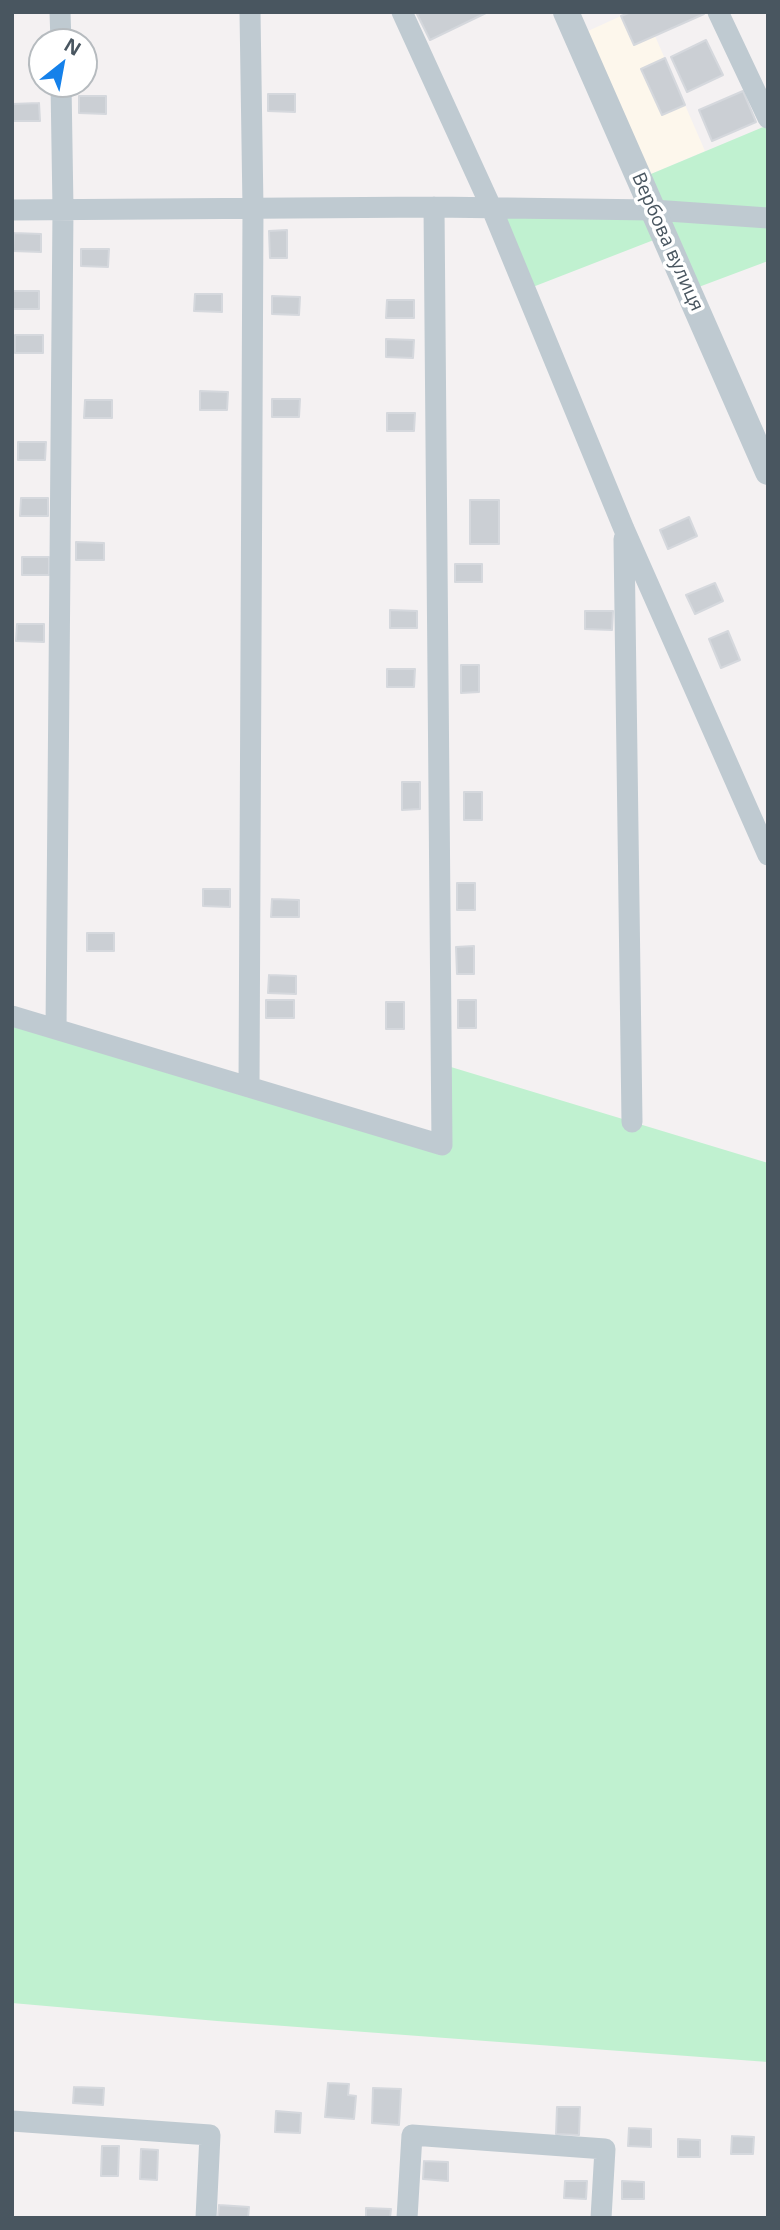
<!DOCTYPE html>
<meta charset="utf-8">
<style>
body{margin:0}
#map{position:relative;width:780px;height:2230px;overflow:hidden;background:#f4f1f2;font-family:"Open Sans",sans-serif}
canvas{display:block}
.frame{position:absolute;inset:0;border:14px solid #495660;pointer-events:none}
.north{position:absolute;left:28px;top:28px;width:70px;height:70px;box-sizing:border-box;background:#fff;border:2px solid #b6bbbf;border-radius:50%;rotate:31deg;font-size:19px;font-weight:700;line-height:28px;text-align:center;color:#495660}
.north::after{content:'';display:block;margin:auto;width:24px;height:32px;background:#1581ea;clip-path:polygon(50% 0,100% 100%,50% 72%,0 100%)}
</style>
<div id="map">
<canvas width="780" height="2230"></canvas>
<div class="frame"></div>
<div class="north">N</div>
</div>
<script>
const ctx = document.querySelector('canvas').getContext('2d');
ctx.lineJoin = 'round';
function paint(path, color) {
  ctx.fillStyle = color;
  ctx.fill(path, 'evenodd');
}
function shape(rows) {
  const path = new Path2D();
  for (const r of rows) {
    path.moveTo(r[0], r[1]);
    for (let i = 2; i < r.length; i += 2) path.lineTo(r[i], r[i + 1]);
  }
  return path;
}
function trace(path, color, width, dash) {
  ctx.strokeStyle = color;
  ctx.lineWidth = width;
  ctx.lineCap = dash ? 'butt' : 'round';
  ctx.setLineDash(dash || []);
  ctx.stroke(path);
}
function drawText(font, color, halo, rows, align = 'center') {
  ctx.font = font + ' "Open Sans",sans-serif';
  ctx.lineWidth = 7;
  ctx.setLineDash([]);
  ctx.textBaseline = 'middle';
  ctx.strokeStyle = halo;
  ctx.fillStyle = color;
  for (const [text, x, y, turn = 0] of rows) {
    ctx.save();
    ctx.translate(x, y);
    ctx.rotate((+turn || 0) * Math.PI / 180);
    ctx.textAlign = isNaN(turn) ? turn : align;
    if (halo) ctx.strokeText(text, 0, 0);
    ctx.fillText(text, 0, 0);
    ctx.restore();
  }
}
const commercial = shape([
 [621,16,634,45,655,36,705,151,639,179,577,36]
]);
const green = shape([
 [768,125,768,261,688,291,664,236,525,290,492,209,652,210,639,179],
 [12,1016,441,1145,441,1064,768,1163,768,2062,217,2021,12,2003]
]);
const building = shape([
 [422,12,488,12,430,40,417,14,422,12],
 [631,12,703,12,704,14,634,45,621,16,631,12],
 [706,40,723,75,687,92,671,57,706,40],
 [665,58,685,105,662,115,641,69,665,58],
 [743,91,756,122,712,141,699,110,743,91],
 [268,94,295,94,295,112,268,111,268,94],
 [79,96,106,96,106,114,79,113,79,96],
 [39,103,40,121,12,121,12,104,39,103],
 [287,230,287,258,270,258,269,231,287,230],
 [14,233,41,234,41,252,13,251,14,233],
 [81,249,109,249,108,267,81,266,81,249],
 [12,291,39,291,39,309,12,309,12,291],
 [195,294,222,294,222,312,194,311,195,294],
 [272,296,300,297,299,315,272,314,272,296],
 [387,300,414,300,414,318,386,318,387,300],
 [15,335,43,335,43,353,15,353,15,335],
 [386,339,414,340,413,358,386,357,386,339],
 [200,391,228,392,227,410,200,410,200,391],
 [272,399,300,399,299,417,272,417,272,399],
 [85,400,112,400,112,418,84,418,85,400],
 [387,413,415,413,414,431,387,431,387,413],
 [18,442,46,442,45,460,18,460,18,442],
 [21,498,48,498,48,516,20,516,21,498],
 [470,500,499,500,499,544,470,544,470,500],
 [689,517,697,536,668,549,660,530,689,517],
 [76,542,104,543,104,560,76,560,76,542],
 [22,557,49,557,49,575,22,575,22,557],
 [455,564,482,564,482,582,455,582,455,564],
 [715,583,723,601,695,614,686,595,715,583],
 [390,610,417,611,417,628,390,628,390,610],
 [585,611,613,611,612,630,585,629,585,611],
 [17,624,44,624,44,642,16,641,17,624],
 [728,631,740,660,721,668,709,639,728,631],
 [461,665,479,665,479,692,461,693,461,665],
 [387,669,415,669,414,687,387,687,387,669],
 [402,782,420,782,420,809,402,810,402,782],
 [464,792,482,792,482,820,464,820,464,792],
 [457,883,475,883,475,910,457,910,457,883],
 [203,889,230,889,230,907,203,906,203,889],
 [272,899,299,900,299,917,271,917,272,899],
 [87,933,114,933,114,951,87,951,87,933],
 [474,946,474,974,457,974,456,947,474,946],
 [269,975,296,976,296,994,268,993,269,975],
 [266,1000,294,1000,294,1018,266,1018,266,1000],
 [458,1000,476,1000,476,1028,458,1028,458,1000],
 [386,1002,404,1002,404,1029,386,1029,386,1002],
 [328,2083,349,2084,348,2095,356,2096,354,2119,325,2117,328,2083],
 [74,2087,104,2088,103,2105,73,2103,74,2087],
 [373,2088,401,2089,399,2125,372,2123,373,2088],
 [557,2107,580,2107,579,2135,556,2134,557,2107],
 [276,2111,301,2113,300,2133,275,2132,276,2111],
 [629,2128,651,2129,651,2147,628,2146,629,2128],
 [732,2136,754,2137,753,2154,731,2154,732,2136],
 [678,2139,700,2140,700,2157,678,2157,678,2139],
 [102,2146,119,2146,118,2176,101,2176,102,2146],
 [141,2149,158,2150,157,2180,140,2179,141,2149],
 [424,2161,448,2162,448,2181,423,2179,424,2161],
 [565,2181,587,2181,586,2199,564,2198,565,2181],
 [622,2181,644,2182,644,2199,622,2199,622,2181],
 [219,2205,249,2207,248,2218,218,2218,219,2205],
 [366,2208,391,2209,390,2218,366,2218,366,2208]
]);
const minor = shape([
 [60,12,61,42],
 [402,12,492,209,624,529,768,855],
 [718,12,768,118],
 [12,210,434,207,653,210,768,218],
 [624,539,632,1122],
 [12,1016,442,1145,434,207],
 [56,1029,63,209,61,84],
 [249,1087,253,208,250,12],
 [12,2121,210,2135,206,2218],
 [407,2218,412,2135,605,2149,601,2218]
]);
const tertiary = shape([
 [566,12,768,472]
]);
const streetNames = [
 ["Вербова вулиця",667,242,66]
];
paint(commercial, '#fdf7ec');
paint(green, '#c0f1d0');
paint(building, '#cbcfd4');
trace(building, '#d5d8dd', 2);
trace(minor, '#bfcad1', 21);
trace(tertiary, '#bfcad1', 26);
drawText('19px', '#495660', '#fff', streetNames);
</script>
